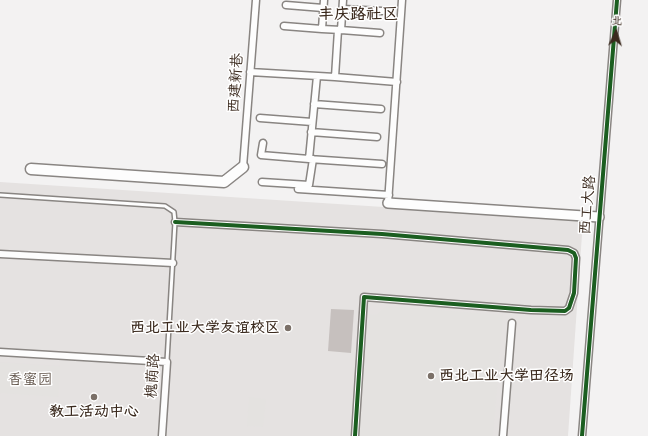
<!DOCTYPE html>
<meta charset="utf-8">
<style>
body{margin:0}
#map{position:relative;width:648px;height:436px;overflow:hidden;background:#f3f2f2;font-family:"Patrick Hand","LXGW WenKai TC",sans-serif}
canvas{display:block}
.north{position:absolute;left:596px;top:12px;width:40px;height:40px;-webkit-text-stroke:3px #fff;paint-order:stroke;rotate:4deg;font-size:11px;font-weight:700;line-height:16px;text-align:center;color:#3b2a1e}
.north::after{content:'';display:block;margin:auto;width:14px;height:18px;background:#3b2a1e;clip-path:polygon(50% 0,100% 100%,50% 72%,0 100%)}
</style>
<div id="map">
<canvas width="648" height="436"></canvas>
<div class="north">北</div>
</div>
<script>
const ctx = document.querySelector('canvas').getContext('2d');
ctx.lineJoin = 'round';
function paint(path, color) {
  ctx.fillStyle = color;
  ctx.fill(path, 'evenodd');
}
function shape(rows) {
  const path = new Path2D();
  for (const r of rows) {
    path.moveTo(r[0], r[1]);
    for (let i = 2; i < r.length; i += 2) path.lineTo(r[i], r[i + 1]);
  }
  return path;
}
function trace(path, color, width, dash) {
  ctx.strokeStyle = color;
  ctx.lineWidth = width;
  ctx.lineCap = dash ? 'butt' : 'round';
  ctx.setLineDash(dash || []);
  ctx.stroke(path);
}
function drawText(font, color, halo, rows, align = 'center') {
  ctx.font = font + ' "Patrick Hand","LXGW WenKai TC",sans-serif';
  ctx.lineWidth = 3;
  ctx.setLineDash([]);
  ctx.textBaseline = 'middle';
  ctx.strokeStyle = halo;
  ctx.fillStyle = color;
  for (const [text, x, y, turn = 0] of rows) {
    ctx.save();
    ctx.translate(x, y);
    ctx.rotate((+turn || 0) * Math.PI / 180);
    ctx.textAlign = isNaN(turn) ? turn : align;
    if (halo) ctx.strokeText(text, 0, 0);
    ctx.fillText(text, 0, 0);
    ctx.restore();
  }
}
const built = shape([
 [0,182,583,220,568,436,0,436]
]);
const green = shape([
 [386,306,503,315,493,436,359,436,369,314,377,315],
 [0,362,60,366,58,397,0,393],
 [249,397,266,399,263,427,247,426]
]);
const water = shape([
 [331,309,354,310,351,353,328,351]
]);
const lane = shape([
 [0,195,165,206,174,212,175,222,167,361]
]);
const street = shape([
 [324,0,322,29,341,30,343,0],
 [286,5,323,8],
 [343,9,382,11],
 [284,26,322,29],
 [338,30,335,77,397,82],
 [341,30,380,33],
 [250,72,335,77],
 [317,76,309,159,382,164],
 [314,104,381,109],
 [260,118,312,122],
 [311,132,377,137],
 [263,143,261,155,309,159],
 [243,167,256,0],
 [262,182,309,185,313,159],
 [298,189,389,195],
 [388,203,402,0],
 [175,222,382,234,568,250,574,253,576,258,574,293,569,308,565,311,531,310,364,297,355,436],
 [0,254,173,263],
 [0,352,167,362,162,436],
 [503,436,512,323],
 [582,436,617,0]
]);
const secondary = shape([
 [388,203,599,217]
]);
const primary = shape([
 [31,169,224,182,243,167]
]);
const cycleway = shape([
 [175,222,382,234,568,250,574,253,576,258,574,293,569,308,565,311,531,310,364,297,355,436],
 [582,436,617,0]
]);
const markers = [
 [288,328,4,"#7b7068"],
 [431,376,4,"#7b7068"],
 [94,397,4,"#7b7068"]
];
const streetNames = [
 ["西建新巷",236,83,-86],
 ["西工大路",588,205,-85],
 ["槐荫路",153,376,-86]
];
const poiNames = [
 ["西北工业大学友谊校区",280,328],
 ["西北工业大学田径场",439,376,"left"],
 ["教工活动中心",94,412,"center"]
];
const parkNames = [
 ["香蜜园",30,380]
];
const neighbourhoodNames = [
 ["丰庆路社区",358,15]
];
paint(built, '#e5e2e1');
paint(green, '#e4e2e0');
paint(water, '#c6c0be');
trace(lane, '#898582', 6);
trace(street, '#898582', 9);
trace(secondary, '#898582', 12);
trace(primary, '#898582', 13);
trace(lane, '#fdfdfd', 3);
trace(street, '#fdfdfd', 6);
trace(secondary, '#fdfdfd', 9);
trace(primary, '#fdfdfd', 10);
trace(cycleway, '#1b5e20', 4);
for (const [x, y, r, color] of markers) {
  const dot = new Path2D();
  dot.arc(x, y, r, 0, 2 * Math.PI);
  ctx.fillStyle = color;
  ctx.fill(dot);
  trace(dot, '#fff', 1.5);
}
drawText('15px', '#3b2a1e', '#fff', streetNames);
drawText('bold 15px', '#3b2a1e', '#fff', poiNames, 'right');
drawText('15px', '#62554b', '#fff', parkNames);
drawText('bold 16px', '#3b2a1e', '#fff', neighbourhoodNames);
</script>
